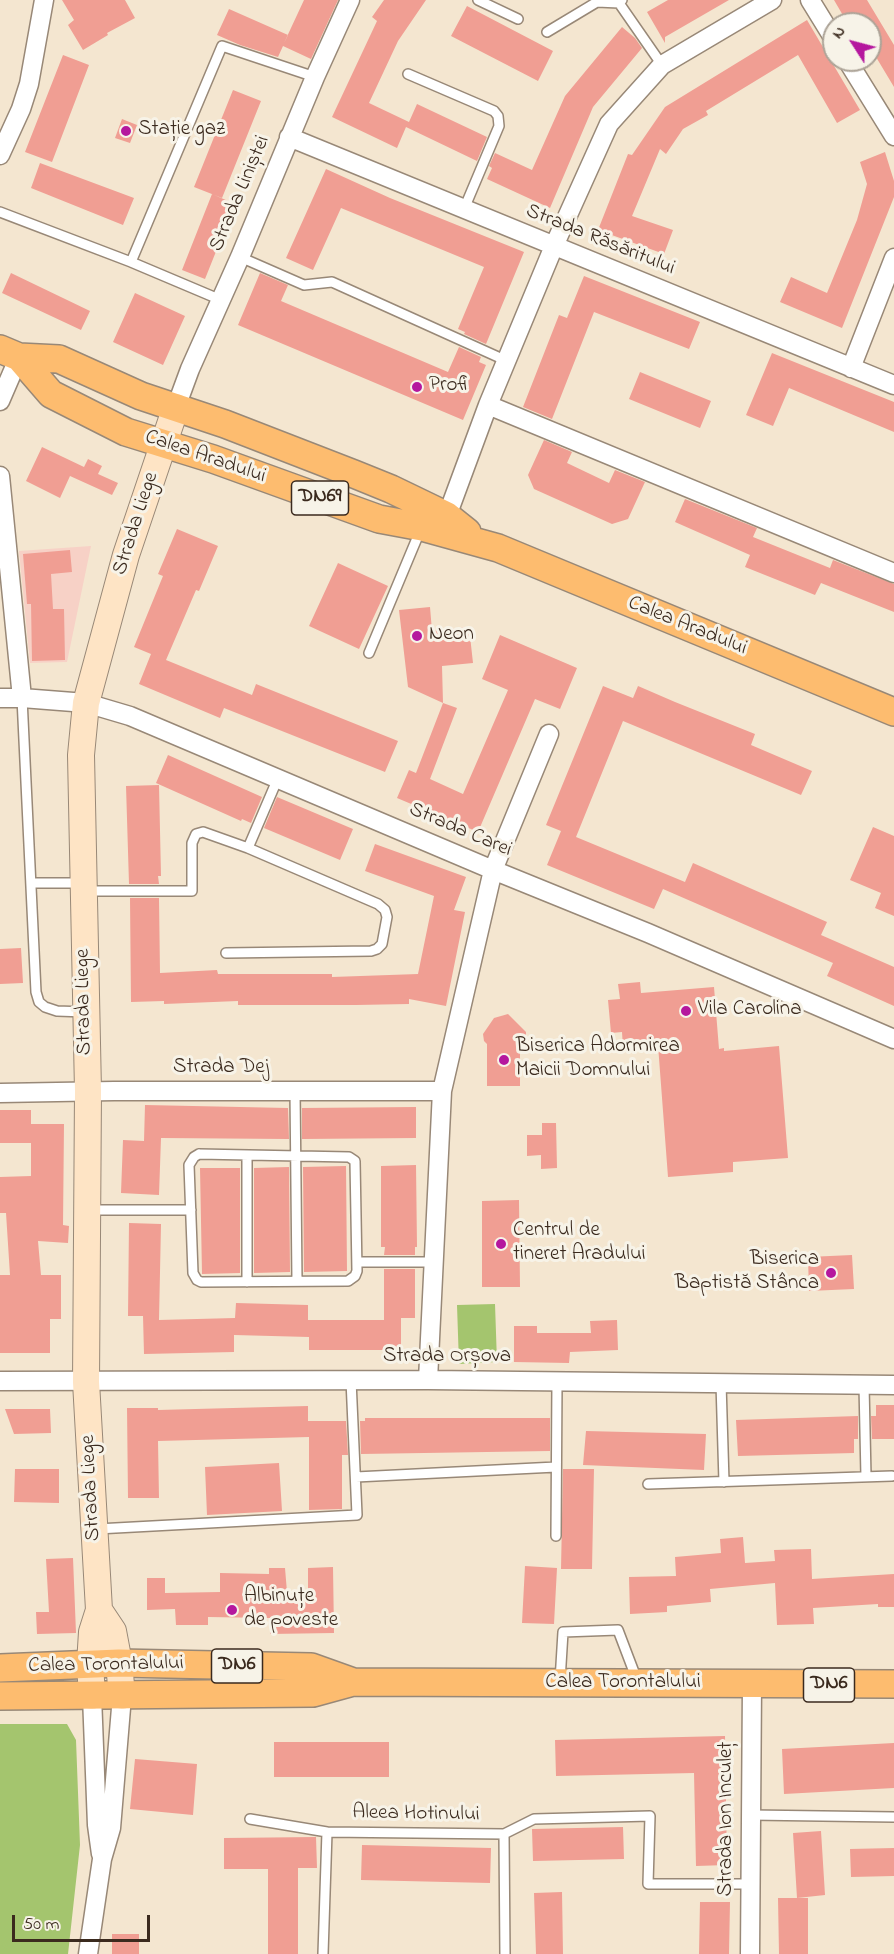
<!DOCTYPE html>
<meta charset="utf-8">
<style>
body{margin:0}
#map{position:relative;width:894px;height:1954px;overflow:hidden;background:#f4e6d0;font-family:"Indie Flower",sans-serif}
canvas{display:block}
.north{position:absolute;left:822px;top:12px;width:60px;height:60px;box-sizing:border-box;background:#f7f3e8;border:2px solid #aca397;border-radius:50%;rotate:306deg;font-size:16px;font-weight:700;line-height:24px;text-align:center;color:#3b2a1e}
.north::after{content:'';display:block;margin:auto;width:21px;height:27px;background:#b5179e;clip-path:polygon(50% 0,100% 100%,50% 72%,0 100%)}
.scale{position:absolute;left:12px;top:1915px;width:138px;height:27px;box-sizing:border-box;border:3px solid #3b2a1e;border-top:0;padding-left:8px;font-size:18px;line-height:21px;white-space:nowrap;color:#3b2a1e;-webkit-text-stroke:4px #f7f3e8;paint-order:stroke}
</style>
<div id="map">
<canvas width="894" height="1954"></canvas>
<div class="north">N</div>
<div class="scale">50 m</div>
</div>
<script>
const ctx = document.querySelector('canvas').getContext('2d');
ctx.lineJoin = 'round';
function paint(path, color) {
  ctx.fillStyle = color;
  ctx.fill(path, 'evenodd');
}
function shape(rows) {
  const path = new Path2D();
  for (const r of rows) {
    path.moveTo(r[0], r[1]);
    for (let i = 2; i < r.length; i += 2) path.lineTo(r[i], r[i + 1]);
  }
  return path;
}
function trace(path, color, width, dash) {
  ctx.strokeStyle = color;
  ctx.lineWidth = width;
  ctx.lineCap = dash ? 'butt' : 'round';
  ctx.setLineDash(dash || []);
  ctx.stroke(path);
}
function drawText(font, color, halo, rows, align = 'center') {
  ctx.font = font + ' "Indie Flower",sans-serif';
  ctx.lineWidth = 6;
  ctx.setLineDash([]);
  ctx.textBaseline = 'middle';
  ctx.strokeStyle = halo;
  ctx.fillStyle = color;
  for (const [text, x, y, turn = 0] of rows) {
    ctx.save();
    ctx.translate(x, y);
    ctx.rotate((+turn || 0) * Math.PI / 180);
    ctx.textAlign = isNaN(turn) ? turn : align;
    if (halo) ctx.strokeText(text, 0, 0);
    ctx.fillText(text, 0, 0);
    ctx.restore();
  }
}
const built = shape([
 [91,546,67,662,30,663,19,551]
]);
const green = shape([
 [495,1304,497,1362,459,1364,457,1305],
 [0,1724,67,1724,76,1740,80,1845,68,1954,0,1954]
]);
const building = shape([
 [62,0,125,0,135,18,107,33,108,35,83,50,68,25,74,20],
 [304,0,338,0,311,59,283,46,278,57,240,45,217,35,229,9,288,35,284,43],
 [384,0,426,0,398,41,369,103,409,122,417,104,487,137,477,161,406,127,397,148,332,117,377,21,372,17],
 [668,0,729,0,665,37,665,43,647,12],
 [834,0,867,0,894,45,894,87,870,47,870,24,848,24],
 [467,6,553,51,538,81,451,36],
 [807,20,860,110,837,123,798,55,706,111,708,115,683,129,666,154,660,149,632,216,673,230,664,254,598,230,628,154,632,155,665,107],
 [622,27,635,38,642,48,593,107,550,208,487,179,492,168,489,166,495,153,532,170,565,96],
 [63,55,89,65,52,162,25,152],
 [233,90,261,101,222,198,194,187],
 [122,119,137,125,130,143,115,138],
 [885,152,894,181,894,197,842,328,780,302,791,277,827,293,857,220,867,184,860,162],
 [40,163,134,198,123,225,31,188],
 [326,169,390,198,524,252,486,344,464,334,465,332,458,329,484,267,341,208,313,270,286,258],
 [212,194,235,204,205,279,182,270],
 [11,273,90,311,81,330,2,293],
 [260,273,288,285,281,301,448,372,459,347,481,357,479,362,486,365,463,420,238,325],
 [584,276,700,322,689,349,594,312,552,419,523,407,559,315,567,318],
 [135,293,185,316,163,365,113,342],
 [772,353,894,402,894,432,789,388,773,426,746,415],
 [640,372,711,401,700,428,629,399],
 [544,440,572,452,567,463,609,483,615,470,645,482,628,519,612,524,534,489,528,475],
 [42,447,84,467,88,459,102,466,98,474,118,483,112,495,70,476,60,498,26,481],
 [685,499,757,528,753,537,830,568,833,560,894,584,894,612,821,583,815,595,745,567,750,555,675,522],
 [177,529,218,546,199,591,196,590,166,660,252,695,256,684,398,741,385,772,224,708,220,718,139,684,151,654,134,647,163,576,158,574],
 [70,550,72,572,51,574,53,609,64,609,65,660,32,661,31,604,27,604,23,554],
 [338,563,388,586,359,649,309,626],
 [430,607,432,631,469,627,473,663,442,666,443,703,408,687,399,610],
 [500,635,577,668,560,709,535,699,478,832,397,798,409,770,416,773,443,703,457,708,430,779,463,794,508,690,482,679],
 [603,686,633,698,638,686,675,702,755,734,751,745,812,771,801,795,623,721,576,837,685,882,693,863,827,922,821,935,894,967,894,1006,827,976,833,963,663,889,654,909,547,865,561,831,546,825],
 [168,755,262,797,251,823,242,819,241,821,156,783],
 [159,785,161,876,158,876,159,884,129,884,126,786],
 [277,797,353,829,340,860,264,828],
 [873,827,894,836,894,916,875,908,881,893,850,880],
 [375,844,466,877,454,910,465,912,446,1006,409,999,409,1004,356,1005,238,1005,238,1001,164,1004,164,1001,131,1002,130,898,159,898,160,973,217,970,218,974,332,974,332,977,418,974,434,896,365,871],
 [21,948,23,983,0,984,0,949],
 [640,982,641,993,714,987,719,1049,724,1048,724,1051,779,1046,788,1158,733,1162,733,1172,668,1177,658,1045,623,1048,622,1032,611,1033,608,1000,620,999,618,984],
 [508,1014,526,1032,526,1037,520,1047,520,1086,487,1086,487,1044,484,1041,483,1034,494,1018],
 [145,1105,288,1108,289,1139,161,1138,159,1195,121,1193,123,1140,144,1141],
 [416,1107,416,1138,302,1139,302,1108],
 [0,1110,31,1110,31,1124,64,1124,63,1225,69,1226,68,1243,38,1241,41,1275,61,1275,61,1319,50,1319,50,1353,0,1353,0,1275,10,1275,6,1213,0,1213,0,1177,31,1176,31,1143,0,1143],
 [542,1123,556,1123,557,1168,541,1169,541,1155,527,1156,527,1135,542,1135],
 [416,1165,417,1247,415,1247,415,1255,384,1255,385,1247,381,1247,381,1166],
 [346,1166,347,1271,304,1272,303,1167],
 [200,1168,240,1168,240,1273,202,1274],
 [254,1168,289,1167,290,1272,254,1273],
 [519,1200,520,1287,482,1287,482,1201],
 [129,1223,161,1224,159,1320,235,1318,236,1303,308,1305,308,1320,384,1320,384,1269,415,1269,415,1318,401,1318,401,1350,309,1350,309,1337,234,1335,234,1352,144,1354,143,1316,128,1316],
 [852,1255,854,1289,809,1291,808,1257],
 [617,1320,618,1350,570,1352,569,1363,514,1362,514,1326,537,1326,537,1333,591,1333,590,1321],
 [876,1405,894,1405,894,1439,872,1439,871,1416,876,1416],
 [308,1406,308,1421,346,1421,348,1455,342,1455,342,1509,309,1510,309,1437,158,1441,159,1498,128,1498,127,1408,158,1408,158,1410],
 [5,1409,50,1409,51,1433,14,1434],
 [858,1416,858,1439,854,1439,854,1453,738,1456,736,1420],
 [365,1418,550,1418,550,1451,361,1454,360,1421,365,1421],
 [586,1431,706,1434,704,1470,583,1465],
 [279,1463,282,1511,207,1515,205,1467],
 [15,1469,59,1469,59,1503,14,1502],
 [563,1469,594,1469,592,1569,561,1569],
 [743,1537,745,1563,775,1561,774,1550,811,1549,812,1579,894,1574,894,1607,878,1607,878,1604,813,1608,814,1624,777,1625,775,1583,710,1589,711,1602,667,1606,667,1612,630,1614,629,1577,676,1576,675,1557,721,1553,720,1539],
 [73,1558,76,1633,37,1634,36,1612,49,1612,46,1559],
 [525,1566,557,1568,554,1624,522,1623],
 [333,1567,334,1633,270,1634,270,1618,208,1617,208,1625,176,1625,175,1609,147,1610,147,1578,165,1578,165,1593,220,1592,220,1573,269,1574,269,1568,285,1568,287,1592,308,1592,308,1568],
 [725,1736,727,1865,696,1866,694,1773,556,1776,555,1740],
 [274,1742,389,1742,389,1777,274,1777],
 [894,1743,894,1788,784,1794,782,1749],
 [135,1759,197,1764,193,1815,130,1809],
 [623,1827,624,1859,533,1861,532,1829],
 [821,1831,825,1895,797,1898,793,1833],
 [316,1837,317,1868,298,1868,298,1954,268,1954,268,1869,224,1869,224,1838],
 [362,1845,491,1848,490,1883,361,1880],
 [894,1848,894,1876,851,1877,850,1849],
 [562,1892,563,1954,536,1954,534,1893],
 [778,1898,808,1898,808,1954,779,1954],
 [700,1902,730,1902,729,1954,699,1954],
 [112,1934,139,1934,139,1954,112,1954]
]);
const lane = shape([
 [478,0,518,19],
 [619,3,662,65],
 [547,32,597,2,619,3,622,0],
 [408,74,494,111,498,116,499,126,464,209],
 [0,212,131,262,221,300],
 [240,257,304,285,332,282,507,361],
 [131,262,222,46,315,77],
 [369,653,420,531],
 [22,698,36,992,39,1002,45,1007,57,1011,85,1012],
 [248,848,278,778],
 [31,883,83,883],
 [84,891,192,891,192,843,196,834,203,832,248,848,378,904,385,910,387,917,382,944,377,949,371,951,226,953],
 [295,1091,297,1281],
 [199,1154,349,1157,355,1161,357,1271,355,1276,348,1281,201,1282,197,1280,193,1273,189,1165,194,1157,199,1154],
 [247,1155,247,1282],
 [88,1210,191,1210],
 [357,1262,434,1262],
 [721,1383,724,1482],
 [864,1385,866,1477],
 [356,1477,556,1467],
 [648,1484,892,1476],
 [97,1529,357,1515,351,1380],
 [556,1536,557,1381],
 [560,1681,563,1632,618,1630,637,1680],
 [750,1815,894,1817],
 [250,1819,327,1832],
 [504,1834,534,1819,650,1816,648,1884,750,1884],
 [323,1954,327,1832,504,1834,505,1954]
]);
const street = shape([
 [810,0,834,39],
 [847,60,894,136],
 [289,137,894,385],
 [0,155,21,109,29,84,44,0],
 [851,368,894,258],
 [0,401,19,357],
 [488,405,894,573],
 [176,407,190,369,240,257,315,77,350,0],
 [0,476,22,698],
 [447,516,488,405,554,246,609,124,662,65,772,0],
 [0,698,22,698,86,703,130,716,493,870,648,933,894,1039],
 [0,1093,114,1091,442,1091],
 [428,1380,442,1091,493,870,549,734],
 [0,1381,428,1380,894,1385],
 [92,1696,97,1825,101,1854],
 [88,1954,102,1859,111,1828,122,1696],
 [750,1954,752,1685]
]);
const secondary = shape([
 [99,1610,113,1631,119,1663,122,1696],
 [92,1696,90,1664,92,1632,99,1610,86,1382,88,1091,81,755,86,703,126,555,176,407]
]);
const primary = shape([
 [0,349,19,357,59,359,141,396,225,424,354,474,391,489,447,516,467,532],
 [19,357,51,394,126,432,213,459,379,519,422,527,498,548,894,712],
 [0,1668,119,1663,311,1667,353,1682],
 [0,1696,313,1693,353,1682,894,1684]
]);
const markers = [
 [126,131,6,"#b5179e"],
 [417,387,6,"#b5179e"],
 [417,636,6,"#b5179e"],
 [686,1011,6,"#b5179e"],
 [504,1060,6,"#b5179e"],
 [501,1244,6,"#b5179e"],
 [831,1273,6,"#b5179e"],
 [232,1610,6,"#b5179e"]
];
const shields = [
 [320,498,57],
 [237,1666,51],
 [829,1685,51]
];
const shieldNames = [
 ["DN69",320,498],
 ["DN6",237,1666],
 ["DN6",829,1685]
];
const poiNames = [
 ["Stație gaz",138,131],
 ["Profi",429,387],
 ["Neon",429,636],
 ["Vila Carolina",698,1011],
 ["Biserica Adormirea",516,1048],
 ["Maicii Domnului",516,1072],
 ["Centrul de",513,1232],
 ["tineret Aradului",513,1256],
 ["Biserica",819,1261,"right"],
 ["Baptistă Stânca",819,1285,"right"],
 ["Albinuțe",244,1598],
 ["de poveste",244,1622]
];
const streetNames = [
 ["Strada Liniștei",241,194,-67],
 ["Strada Răsăritului",600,241,22],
 ["Calea Aradului",205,458,19],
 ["Strada Liege",137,524,-72],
 ["Calea Aradului",687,627,22],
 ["Strada Carei",460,831,23],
 ["Strada Liege",85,1002,-91],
 ["Strada Dej",221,1069],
 ["Strada Orșova",447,1358],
 ["Strada Liege",92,1488,-93],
 ["Calea Torontalului",106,1666,-1],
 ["Calea Torontalului",623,1684],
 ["Aleea Hotinului",416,1815,1],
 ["Strada Ion Inculeț",728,1819,-90]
];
paint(built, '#f7d1c6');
paint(green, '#a4c56e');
paint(building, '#f09e93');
trace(lane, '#988877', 12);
trace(street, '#988877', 21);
trace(secondary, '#988877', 28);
trace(primary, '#988877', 30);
trace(lane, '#fff', 9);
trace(street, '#fff', 18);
trace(secondary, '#fee4c5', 26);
trace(primary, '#fdbc6f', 27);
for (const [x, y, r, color] of markers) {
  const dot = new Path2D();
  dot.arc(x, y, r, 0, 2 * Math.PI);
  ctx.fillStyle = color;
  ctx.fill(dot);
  trace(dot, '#f7f3e8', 2);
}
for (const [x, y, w] of shields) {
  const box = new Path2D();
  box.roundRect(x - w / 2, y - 17, w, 34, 4.5);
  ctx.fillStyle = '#f7f3e8';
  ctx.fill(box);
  trace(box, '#3b2a1e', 1.5);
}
drawText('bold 20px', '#3b2a1e', null, shieldNames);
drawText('21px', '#3b2a1e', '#f7f3e8', poiNames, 'left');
drawText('21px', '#3b2a1e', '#f7f3e8', streetNames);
</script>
